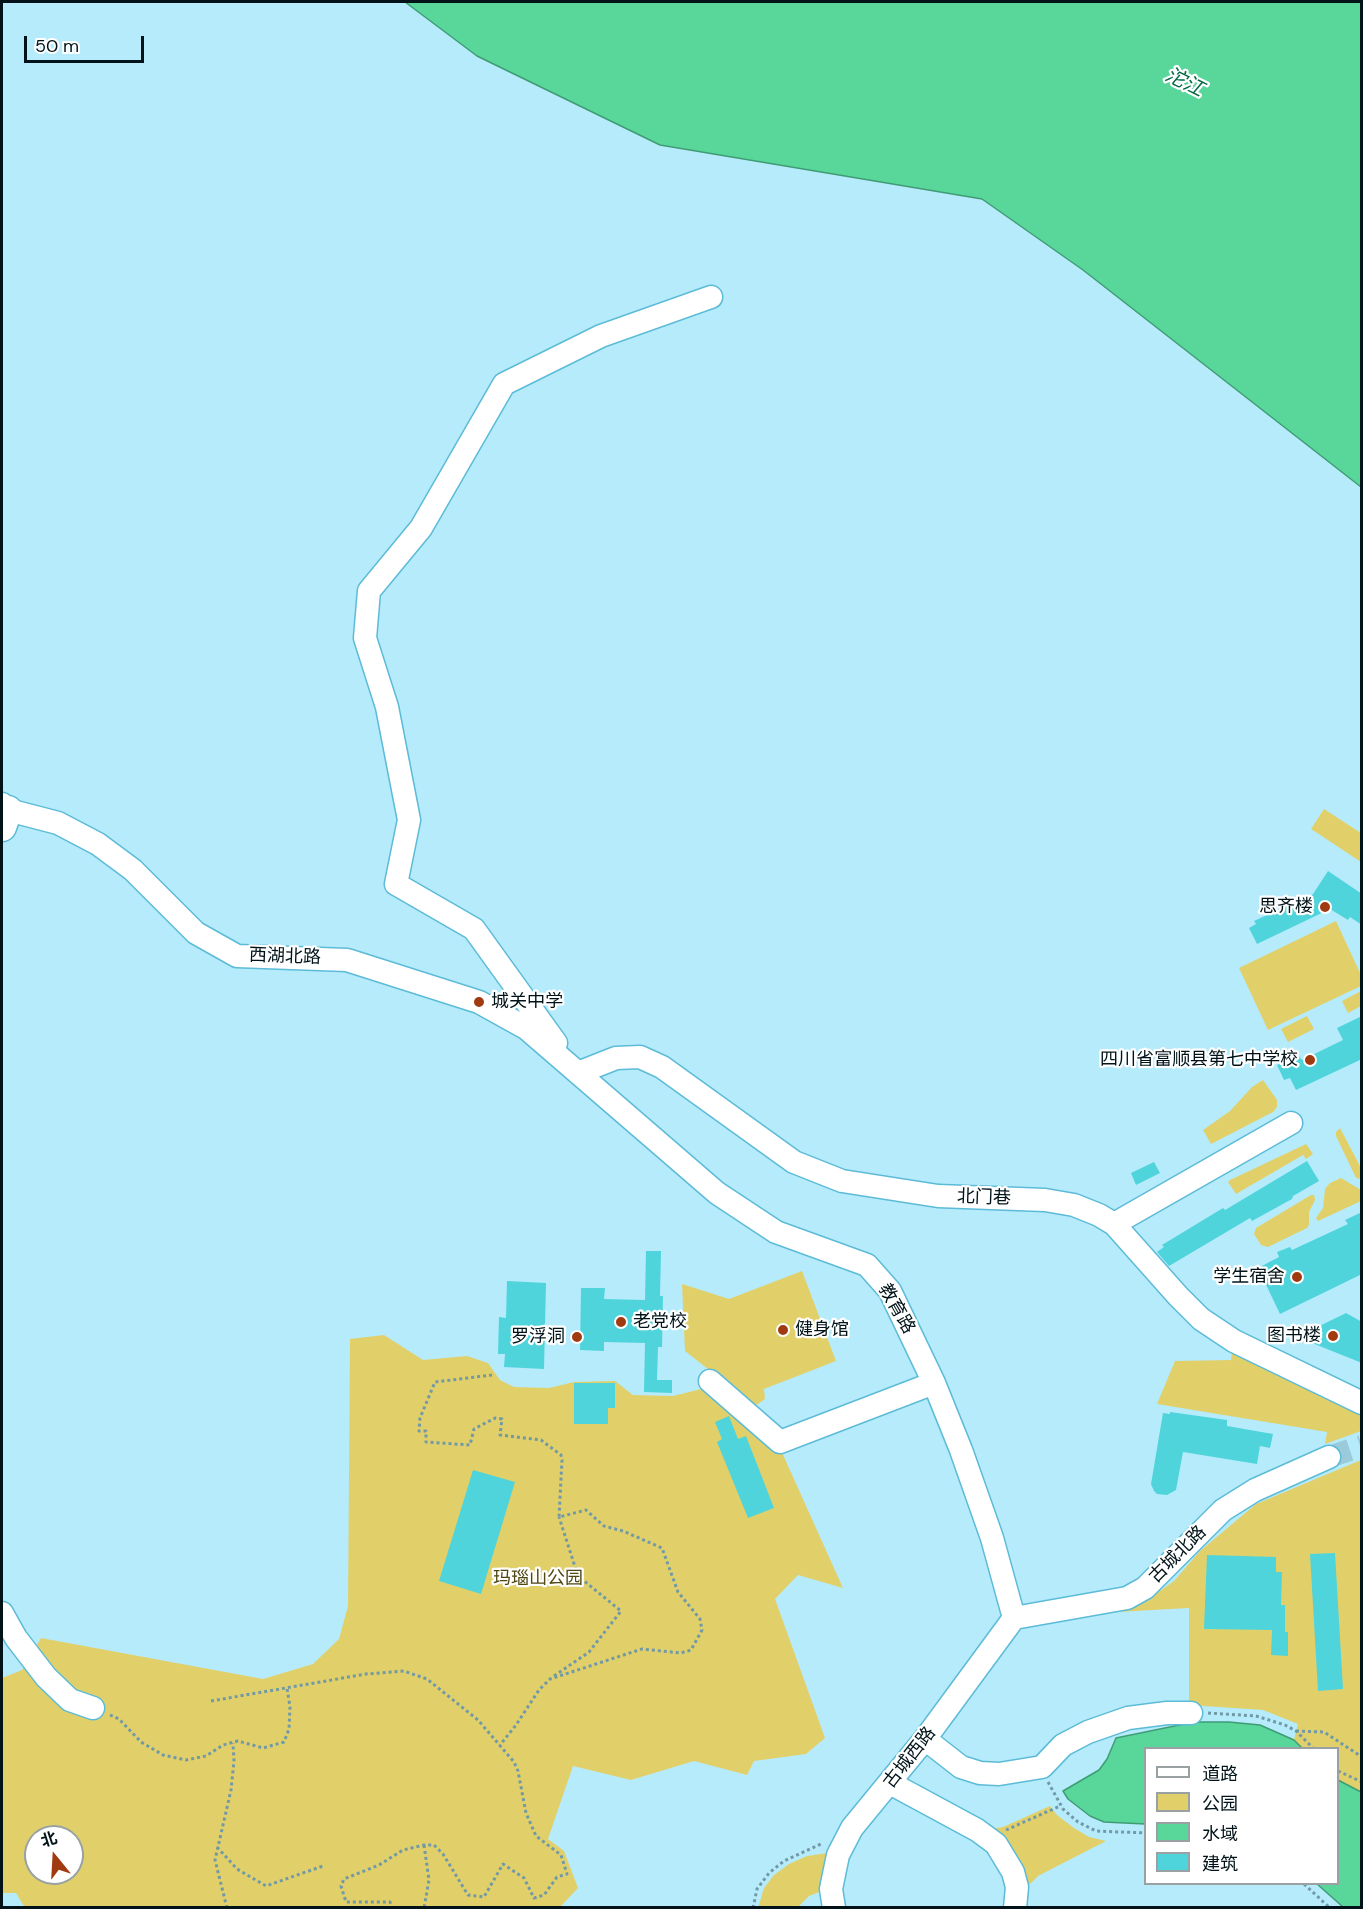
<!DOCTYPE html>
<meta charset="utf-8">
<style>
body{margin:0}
#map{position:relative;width:1363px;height:1909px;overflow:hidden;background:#b6ebfc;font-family:"DM Sans","Noto Sans SC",sans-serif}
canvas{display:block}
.frame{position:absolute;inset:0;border:3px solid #011319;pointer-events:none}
.legend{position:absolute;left:1144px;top:1747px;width:195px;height:138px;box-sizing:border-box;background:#fff;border:2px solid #99a1a3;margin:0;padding:8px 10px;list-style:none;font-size:18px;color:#011319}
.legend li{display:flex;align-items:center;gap:12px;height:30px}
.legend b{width:30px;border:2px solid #99a1a3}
.north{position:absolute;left:24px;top:1825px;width:60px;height:60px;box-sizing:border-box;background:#fff;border:2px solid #99a1a3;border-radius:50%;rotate:342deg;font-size:16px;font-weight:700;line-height:24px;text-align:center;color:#011319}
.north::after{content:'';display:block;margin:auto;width:21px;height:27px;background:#a03a10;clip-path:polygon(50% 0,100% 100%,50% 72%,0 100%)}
.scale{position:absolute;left:24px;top:36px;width:120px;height:27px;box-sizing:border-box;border:3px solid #011319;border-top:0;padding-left:8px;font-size:18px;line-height:21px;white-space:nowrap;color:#011319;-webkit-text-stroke:4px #fff;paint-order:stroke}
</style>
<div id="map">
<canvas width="1363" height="1909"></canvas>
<div class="frame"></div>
<ul class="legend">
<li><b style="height:8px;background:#fff"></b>道路</li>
<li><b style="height:16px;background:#e1d06a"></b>公园</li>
<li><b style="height:16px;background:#59d79b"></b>水域</li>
<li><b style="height:16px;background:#4fd4db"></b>建筑</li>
</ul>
<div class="north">北</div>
<div class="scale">50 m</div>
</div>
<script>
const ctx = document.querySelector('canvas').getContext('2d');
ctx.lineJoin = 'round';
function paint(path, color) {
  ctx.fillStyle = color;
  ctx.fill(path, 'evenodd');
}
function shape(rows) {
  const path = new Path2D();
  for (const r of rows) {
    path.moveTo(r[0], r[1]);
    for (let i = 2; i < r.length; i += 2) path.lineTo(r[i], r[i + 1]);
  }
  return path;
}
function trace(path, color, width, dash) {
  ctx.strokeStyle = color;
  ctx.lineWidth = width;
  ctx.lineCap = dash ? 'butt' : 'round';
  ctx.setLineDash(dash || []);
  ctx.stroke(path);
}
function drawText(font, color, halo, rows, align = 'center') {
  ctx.font = font + ' "DM Sans","Noto Sans SC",sans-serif';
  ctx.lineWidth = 4.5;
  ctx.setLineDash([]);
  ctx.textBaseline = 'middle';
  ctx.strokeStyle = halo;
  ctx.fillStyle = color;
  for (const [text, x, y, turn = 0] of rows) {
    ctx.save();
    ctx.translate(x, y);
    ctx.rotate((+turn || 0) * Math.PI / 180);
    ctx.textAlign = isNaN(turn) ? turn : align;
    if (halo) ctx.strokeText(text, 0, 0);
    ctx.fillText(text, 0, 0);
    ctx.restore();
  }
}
const green = shape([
 [1324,809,1361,833,1361,862,1311,829],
 [1336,921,1361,975,1361,986,1268,1030,1239,968],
 [1361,991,1361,1006,1348,1013,1342,1001],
 [1307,1016,1314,1029,1288,1042,1281,1029],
 [1263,1080,1277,1100,1277,1107,1273,1112,1211,1144,1203,1130,1230,1111,1252,1087],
 [1340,1128,1361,1168,1361,1179,1356,1178,1336,1136,1336,1132],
 [1306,1144,1313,1154,1306,1159,1303,1155,1236,1194,1228,1182,1230,1180],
 [1341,1178,1361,1190,1361,1201,1318,1221,1316,1218,1323,1208,1325,1189,1330,1183],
 [1311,1195,1314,1195,1315,1200,1309,1212,1309,1225,1307,1228,1268,1247,1261,1245,1254,1234,1256,1228],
 [802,1271,836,1361,764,1389,765,1399,755,1406,685,1351,682,1284,729,1299],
 [384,1335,423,1360,467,1356,488,1363,500,1380,514,1387,549,1388,574,1382,615,1381,633,1395,673,1396,701,1389,716,1393,766,1417,843,1588,798,1575,775,1599,825,1738,806,1754,754,1761,747,1775,694,1761,631,1780,573,1766,548,1839,564,1851,578,1888,560,1907,25,1908,16,1893,2,1893,2,1678,22,1670,41,1638,263,1679,313,1664,339,1639,348,1606,350,1339],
 [36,1837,72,1837,72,1873,36,1873],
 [1232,1351,1361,1414,1361,1431,1325,1444,1327,1432,1157,1404,1175,1361,1231,1360],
 [1361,1460,1361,1792,1338,1780,1338,1748,1302,1748,1294,1740,1298,1724,1263,1710,1189,1705,1189,1608,1117,1612,1147,1600,1174,1581,1200,1551,1256,1504],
 [1050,1806,1057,1815,1074,1828,1089,1837,1106,1841,1038,1876,1025,1889,989,1829,1003,1827],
 [828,1853,822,1891,809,1896,798,1907,758,1908,764,1888,774,1875,789,1864,807,1856]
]);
const water = shape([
 [405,2,1361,2,1361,487,1083,270,982,199,660,145,477,56,405,2],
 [1194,1722,1229,1722,1260,1725,1294,1740,1302,1748,1146,1748,1145,1824,1104,1822,1090,1816,1068,1799,1063,1791,1099,1770,1107,1759,1116,1738,1194,1722],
 [1338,1780,1361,1792,1361,1907,1343,1907,1317,1884,1338,1884,1338,1780]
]);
const building = shape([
 [1328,871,1362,894,1362,925,1350,917,1348,920,1330,909,1257,944,1249,928,1256,924,1254,921,1313,894],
 [1362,1016,1362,1059,1296,1090,1290,1078,1284,1080,1277,1065,1298,1055,1302,1060,1343,1040,1337,1028],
 [1307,1161,1319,1181,1293,1196,1292,1199,1252,1221,1250,1218,1169,1266,1157,1252,1164,1247,1162,1245,1223,1208,1225,1210],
 [1154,1162,1160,1173,1136,1185,1131,1173],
 [1362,1212,1362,1274,1280,1314,1258,1268,1279,1257,1277,1252,1290,1247,1292,1250,1348,1224,1345,1220],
 [646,1251,661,1251,660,1296,663,1296,662,1347,658,1347,657,1380,672,1380,672,1393,644,1392,645,1343,604,1342,604,1351,580,1350,581,1288,605,1288,604,1299,645,1300],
 [507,1281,546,1283,544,1369,504,1367,505,1354,498,1354,499,1317,506,1318],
 [1346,1313,1362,1322,1362,1363,1297,1337],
 [574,1383,615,1383,615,1408,608,1408,608,1424,574,1424],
 [1170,1412,1227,1420,1227,1426,1273,1434,1270,1448,1260,1446,1257,1464,1183,1452,1176,1490,1167,1495,1157,1494,1154,1491,1151,1484,1163,1413,1170,1414],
 [729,1416,738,1439,746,1436,774,1508,748,1518,717,1442,722,1439,715,1422],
 [473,1470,515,1482,481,1594,439,1581],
 [1335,1553,1343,1689,1318,1691,1310,1554],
 [1207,1555,1276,1557,1276,1572,1282,1572,1281,1605,1285,1605,1285,1632,1288,1632,1288,1656,1271,1655,1272,1630,1204,1629]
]);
const minorTunnel = shape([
 [1329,1457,1362,1446]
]);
const path = shape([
 [492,1375,435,1382,420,1418,419,1431,426,1431,426,1442,470,1445,474,1429,495,1418,502,1419,500,1435,541,1440,561,1455,562,1460,559,1517,586,1510,604,1526,623,1531,662,1548,678,1592,700,1619,702,1630,691,1650,681,1653,642,1649,550,1679,539,1690,516,1725,500,1745],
 [554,1676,589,1652,621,1611,578,1576,559,1517],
 [211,1701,366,1674,404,1671,427,1679,478,1720,514,1762,518,1771,526,1813,536,1836,561,1855,567,1874,557,1877,544,1895,534,1898,524,1878,503,1864,484,1897,468,1895,443,1854,434,1845,424,1845,403,1850,379,1865,344,1879,341,1886,346,1902,390,1902,392,1908],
 [1208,1713,1256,1716,1285,1725,1296,1731,1313,1748],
 [110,1715,119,1719,141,1742,163,1755,186,1760,206,1756,223,1745,238,1741,263,1748,284,1742,289,1729,290,1707,287,1688],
 [1296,1731,1324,1732,1362,1757],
 [1338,1771,1362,1782],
 [1048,1782,1063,1809,1078,1822,1096,1831,1146,1833],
 [1006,1830,1060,1806],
 [424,1845,429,1880,424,1908],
 [217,1847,237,1869,266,1886,323,1866],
 [1304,1884,1330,1908],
 [227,1908,215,1860,231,1790,234,1761,233,1743],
 [753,1908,757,1889,769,1873,784,1861,821,1844]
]);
const minor = shape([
 [2,804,8,810,58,823,98,844,133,870,196,933,237,956,347,960,479,1002,526,1028,717,1193,776,1232,867,1265,890,1291,934,1383,961,1450,992,1538,1014,1618],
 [556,1043,474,929,396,884,409,820,387,707,365,638,369,591,421,528,504,384,601,336,711,297],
 [578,1073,616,1058,640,1057,662,1067,794,1162,842,1181,938,1196,1045,1200,1074,1205,1099,1215,1114,1224,1178,1296,1201,1319,1234,1341,1362,1403],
 [1114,1224,1291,1123],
 [710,1381,780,1442,934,1383],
 [2,1613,16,1638,46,1677,70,1700,93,1708],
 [1014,1618,1127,1598,1145,1588,1223,1510,1255,1490,1329,1457],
 [925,1739,961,1767,980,1773,999,1774,1042,1767,1063,1745,1088,1732,1128,1718,1167,1713,1191,1713],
 [890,1783,977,1830,996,1844,1013,1872,1017,1887,1015,1908],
 [834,1908,831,1889,838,1855,852,1828,925,1739,1014,1618]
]);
const major = shape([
 [2,827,8,810]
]);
const markers = [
 [1325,907,6,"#a03a10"],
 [479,1002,6,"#a03a10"],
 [1310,1060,6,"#a03a10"],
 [1297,1277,6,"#a03a10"],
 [621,1322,6,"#a03a10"],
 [783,1330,6,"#a03a10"],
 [1333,1336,6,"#a03a10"],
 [577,1337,6,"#a03a10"]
];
const poiNames = [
 ["思齐楼",1313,907],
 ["城关中学",491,1002,"left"],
 ["四川省富顺县第七中学校",1298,1060],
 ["学生宿舍",1285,1277],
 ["老党校",633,1322,"left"],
 ["健身馆",795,1330,"left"],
 ["图书楼",1321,1336],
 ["罗浮洞",565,1337]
];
const streetNames = [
 ["西湖北路",285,957,2],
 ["北门巷",984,1198,2],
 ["教育路",896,1309,60],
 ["古城北路",1178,1555,-45],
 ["古城西路",910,1758,-52]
];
const parkNames = [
 ["玛瑙山公园",538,1579]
];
const waterNames = [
 ["沱江",1184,83,26]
];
paint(green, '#e1d06a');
paint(water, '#59d79b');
trace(water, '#3f9c74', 1.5);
paint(building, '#4fd4db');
trace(minorTunnel, '#9bcbda', 22, [22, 11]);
trace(minor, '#5cbbd7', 25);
trace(major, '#5cbbd7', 31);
trace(path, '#7299a6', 3, [3, 3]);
trace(minor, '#fff', 22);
trace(major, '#fff', 28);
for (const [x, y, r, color] of markers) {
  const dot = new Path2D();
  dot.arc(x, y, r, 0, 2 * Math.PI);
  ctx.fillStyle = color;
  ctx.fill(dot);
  trace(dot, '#fff', 2);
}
drawText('18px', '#011319', '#fff', poiNames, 'right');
drawText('18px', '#011319', '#fff', streetNames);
drawText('18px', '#4f4714', '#fff', parkNames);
drawText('italic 20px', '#026943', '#fff', waterNames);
</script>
